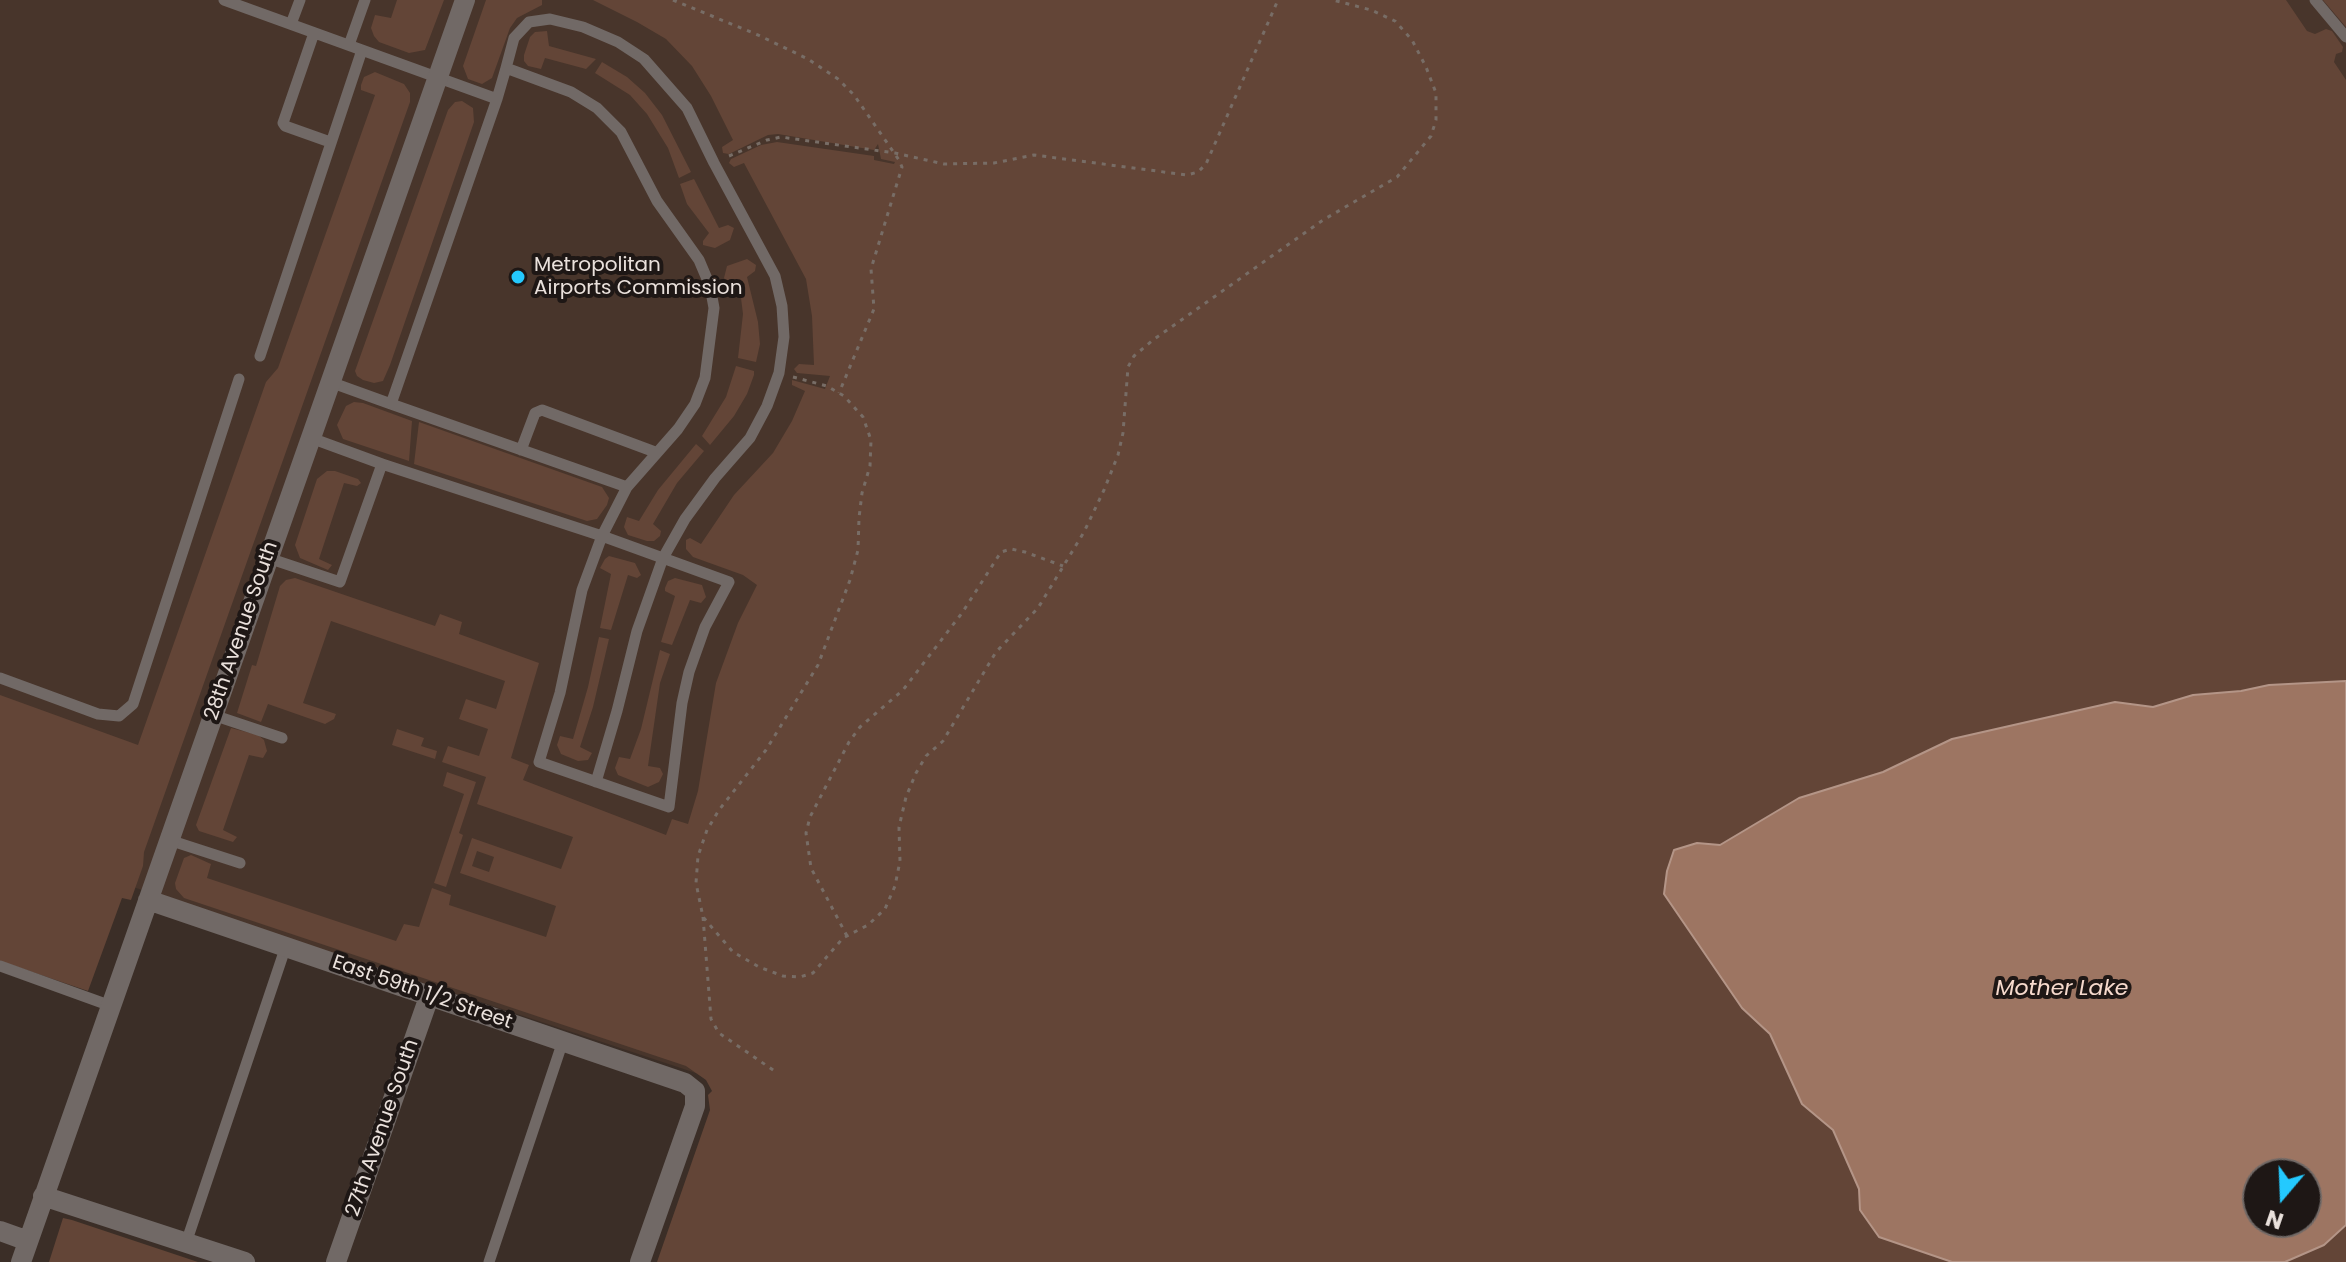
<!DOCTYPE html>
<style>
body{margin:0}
#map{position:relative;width:2346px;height:1262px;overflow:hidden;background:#3b2e27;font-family:Poppins,sans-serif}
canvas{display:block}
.north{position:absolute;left:2242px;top:1158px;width:80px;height:80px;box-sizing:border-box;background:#1e1715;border:2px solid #706865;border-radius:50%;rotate:199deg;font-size:22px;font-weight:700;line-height:32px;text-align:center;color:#eae1dc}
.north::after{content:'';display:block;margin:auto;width:28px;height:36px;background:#24c9fe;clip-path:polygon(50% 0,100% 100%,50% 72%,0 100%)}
</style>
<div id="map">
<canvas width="2346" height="1262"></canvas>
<div class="north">N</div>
</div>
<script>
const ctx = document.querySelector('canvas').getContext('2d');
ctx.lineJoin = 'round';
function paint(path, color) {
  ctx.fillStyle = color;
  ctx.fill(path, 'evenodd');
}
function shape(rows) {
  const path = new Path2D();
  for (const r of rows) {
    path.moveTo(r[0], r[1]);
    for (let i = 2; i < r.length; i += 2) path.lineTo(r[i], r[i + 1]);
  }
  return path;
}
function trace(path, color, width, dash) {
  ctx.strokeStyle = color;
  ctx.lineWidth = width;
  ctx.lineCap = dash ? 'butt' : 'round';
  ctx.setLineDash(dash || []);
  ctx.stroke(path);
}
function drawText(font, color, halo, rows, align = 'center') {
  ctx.font = font + ' Poppins,sans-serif';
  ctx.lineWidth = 8;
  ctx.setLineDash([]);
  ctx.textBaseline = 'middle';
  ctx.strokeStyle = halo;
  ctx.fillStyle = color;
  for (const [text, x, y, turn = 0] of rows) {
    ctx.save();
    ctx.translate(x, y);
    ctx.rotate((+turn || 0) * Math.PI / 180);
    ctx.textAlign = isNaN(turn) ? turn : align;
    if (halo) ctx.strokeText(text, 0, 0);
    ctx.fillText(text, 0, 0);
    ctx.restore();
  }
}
const built = shape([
 [0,0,2346,0,2346,1262,666,1262,726,1083,0,843],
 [2258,1174,2306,1174,2306,1222,2258,1222]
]);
const green = shape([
 [397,0,444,0,425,50,409,53,379,42,374,36,371,28,375,15,391,18],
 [486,0,542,0,542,5,517,18,510,28,492,78,482,84,468,79,463,66],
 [593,0,2286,0,2307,31,2315,34,2326,29,2332,31,2343,47,2342,52,2336,54,2334,62,2346,80,2346,681,2269,685,2241,691,2193,695,2153,707,2115,702,1952,739,1883,772,1799,798,1720,845,1697,843,1674,850,1667,871,1664,894,1742,1008,1770,1034,1802,1104,1833,1130,1859,1189,1860,1210,1879,1237,1952,1262,657,1262,710,1110,708,1095,712,1091,706,1080,686,1066,184,898,176,889,175,883,184,858,191,855,211,864,207,878,396,941,404,924,419,927,432,888,451,895,449,905,546,937,556,906,460,873,472,838,561,869,573,837,477,804,486,777,442,762,448,746,479,756,488,729,459,719,466,699,496,709,505,681,331,621,303,703,336,714,334,719,325,724,268,704,261,722,237,713,252,665,256,666,280,586,286,580,295,578,435,626,440,614,462,622,459,634,539,663,511,758,529,765,523,780,666,835,672,819,688,824,698,791,716,683,738,623,757,585,743,575,693,557,686,549,686,540,690,538,701,544,734,495,773,453,792,421,805,391,792,385,792,380,825,389,830,376,797,373,794,369,799,364,814,365,812,316,806,279,744,163,734,167,729,163,731,159,761,145,777,142,874,156,874,160,894,164,895,162,881,159,878,144,874,150,778,134,768,135,729,154,723,153,722,147,733,140,711,96,692,66,666,39,637,22],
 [477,851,494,857,489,872,472,866],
 [2323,0,2346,0,2346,27],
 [547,31,549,46,596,59,586,69,545,58,541,69,528,66,524,61,524,55,530,37,535,32],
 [602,62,627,77,645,93,662,115,691,172,679,178,668,148,647,114,630,95,595,73],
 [375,72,404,84,410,93,410,102,144,852,143,866,131,900,122,898,88,991,0,961,0,695,138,745,266,382,278,368,375,95,361,90,361,85,364,77],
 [462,101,473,108,474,122,390,365,383,381,374,383,363,380,357,376,355,371,448,110,455,102],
 [694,179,719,228,728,225,734,228,730,240,715,248,703,245,703,241,709,233,687,204,680,184],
 [747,259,756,265,755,271,747,277,758,322,760,344,756,362,738,358,743,314,739,282,727,283,724,278,727,266],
 [736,366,754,371,754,375,747,394,734,416,710,445,702,436,726,397],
 [354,402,363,403,412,421,409,461,343,439,337,425,346,406],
 [419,422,602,487,609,498,607,505,597,519,587,521,414,464],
 [696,444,704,451,677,483,653,524,661,531,660,536,654,541,647,541,628,535,624,527,627,517,639,521,658,490],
 [327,471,335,471,358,479,361,483,357,486,344,483,319,559,332,565,328,570,300,558,295,545,317,479],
 [609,556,635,563,641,575,637,578,628,575,611,630,600,628,611,574,600,568,605,559],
 [675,578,702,585,706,597,701,603,690,600,672,645,661,642,675,596,665,591,665,588,668,581],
 [599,637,609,639,593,707,580,747,592,753,588,760,578,761,561,754,557,745,560,736,573,739,588,687],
 [660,650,670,654,660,683,648,766,660,768,663,774,659,782,648,787,618,775,615,768,619,757,630,759,641,729],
 [231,728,258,735,264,740,267,751,263,758,249,755,223,830,237,837,233,842,199,831,196,825],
 [397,729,424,738,421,746,437,751,435,759,392,745],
 [447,772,476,782,459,833,463,835,446,887,434,883,464,794,443,786],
 [63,1218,72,1220,198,1262,49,1262],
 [2346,1225,2346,1262,2285,1262,2324,1245]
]);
const water = shape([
 [2346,681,2346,1225,2324,1245,2285,1262,1952,1262,1879,1237,1860,1210,1859,1189,1833,1130,1802,1104,1770,1034,1742,1008,1664,894,1667,871,1674,850,1697,843,1720,845,1799,798,1883,772,1952,739,2115,702,2153,707,2193,695,2241,691,2269,685,2346,681],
 [2258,1174,2306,1174,2306,1222,2258,1222,2258,1174]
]);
const path = shape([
 [673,0,758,35,808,59,838,79,854,95,899,160,902,167,871,269,874,309,839,393],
 [729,156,767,140,781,137,895,153,944,164,994,163,1034,155,1187,175,1198,172,1206,164,1278,0],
 [793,377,827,386,844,396,863,417,871,440,870,466,862,493,859,518,858,550,850,580,818,665,766,750,719,810,707,830,698,856,696,883,703,917,733,952,759,967,783,976,800,977,813,973,843,938,868,925,885,909,895,886,900,861,899,827,906,797,916,773,926,756,943,741,996,652,1038,608,1084,532,1104,490,1118,455,1123,433,1128,367,1134,356,1153,340,1323,220,1397,177,1431,136,1436,120,1436,93,1426,67,1412,40,1395,21,1371,10,1333,0],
 [703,917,711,1019,719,1033,776,1072],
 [847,936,811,868,806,833,810,817,849,742,860,727,903,690,962,613,1001,552,1011,549,1025,552,1063,566]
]);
const lane = shape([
 [224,0,497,99,506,68,571,92,597,108,621,132,657,201,699,260,710,286,714,308,705,378,695,404,678,429,627,487,391,404,497,99],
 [2315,0,2346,37],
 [291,24,300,0],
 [314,33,283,123,285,126,330,142],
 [349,45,365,0],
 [506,68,514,38,529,22,550,19,583,27,618,42,644,59,687,108,714,163,775,276,782,306,784,337,779,373,767,406,750,438,715,478,685,519,663,558,637,631,617,711,596,782],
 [260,356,362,50],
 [330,382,391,404],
 [311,438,382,464],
 [521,450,535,413,542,410,655,452],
 [268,558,340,582,382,464,602,536,729,582,705,627,689,672,682,703,669,807,539,762,560,693,582,590,602,536,627,487],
 [0,678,98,714,119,716,133,704,239,379],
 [213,715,282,738],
 [169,840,240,863],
 [0,966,111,1006],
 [186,1243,286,946],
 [489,1262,563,1041]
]);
const street = shape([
 [148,900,685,1083,695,1091,695,1106,640,1262],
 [43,1196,245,1262],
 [0,1231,28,1241],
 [21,1262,465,0],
 [336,1262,430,994]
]);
const markers = [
 [518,277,8,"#24c9fe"]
];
const poiNames = [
 ["Metropolitan",534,266],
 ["Airports Commission",534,289]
];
const streetNames = [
 ["28th Avenue South",242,631,-71],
 ["East 59th 1/2 Street",422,993,19],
 ["27th Avenue South",383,1128,-71]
];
const waterNames = [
 ["Mother Lake",2062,989]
];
paint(built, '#48352b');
paint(green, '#634537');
paint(water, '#9d7562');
trace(water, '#b49587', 2);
trace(path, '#786d66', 3, [4, 6]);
trace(lane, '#716966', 11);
trace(street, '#716966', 20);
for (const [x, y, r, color] of markers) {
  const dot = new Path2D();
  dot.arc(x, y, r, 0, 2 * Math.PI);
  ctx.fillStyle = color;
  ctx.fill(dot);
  trace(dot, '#1e1715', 3);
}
drawText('20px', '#eae1dc', '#1e1715', poiNames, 'left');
drawText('20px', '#eae1dc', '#1e1715', streetNames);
drawText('italic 22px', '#f6dacd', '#1e1715', waterNames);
</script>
